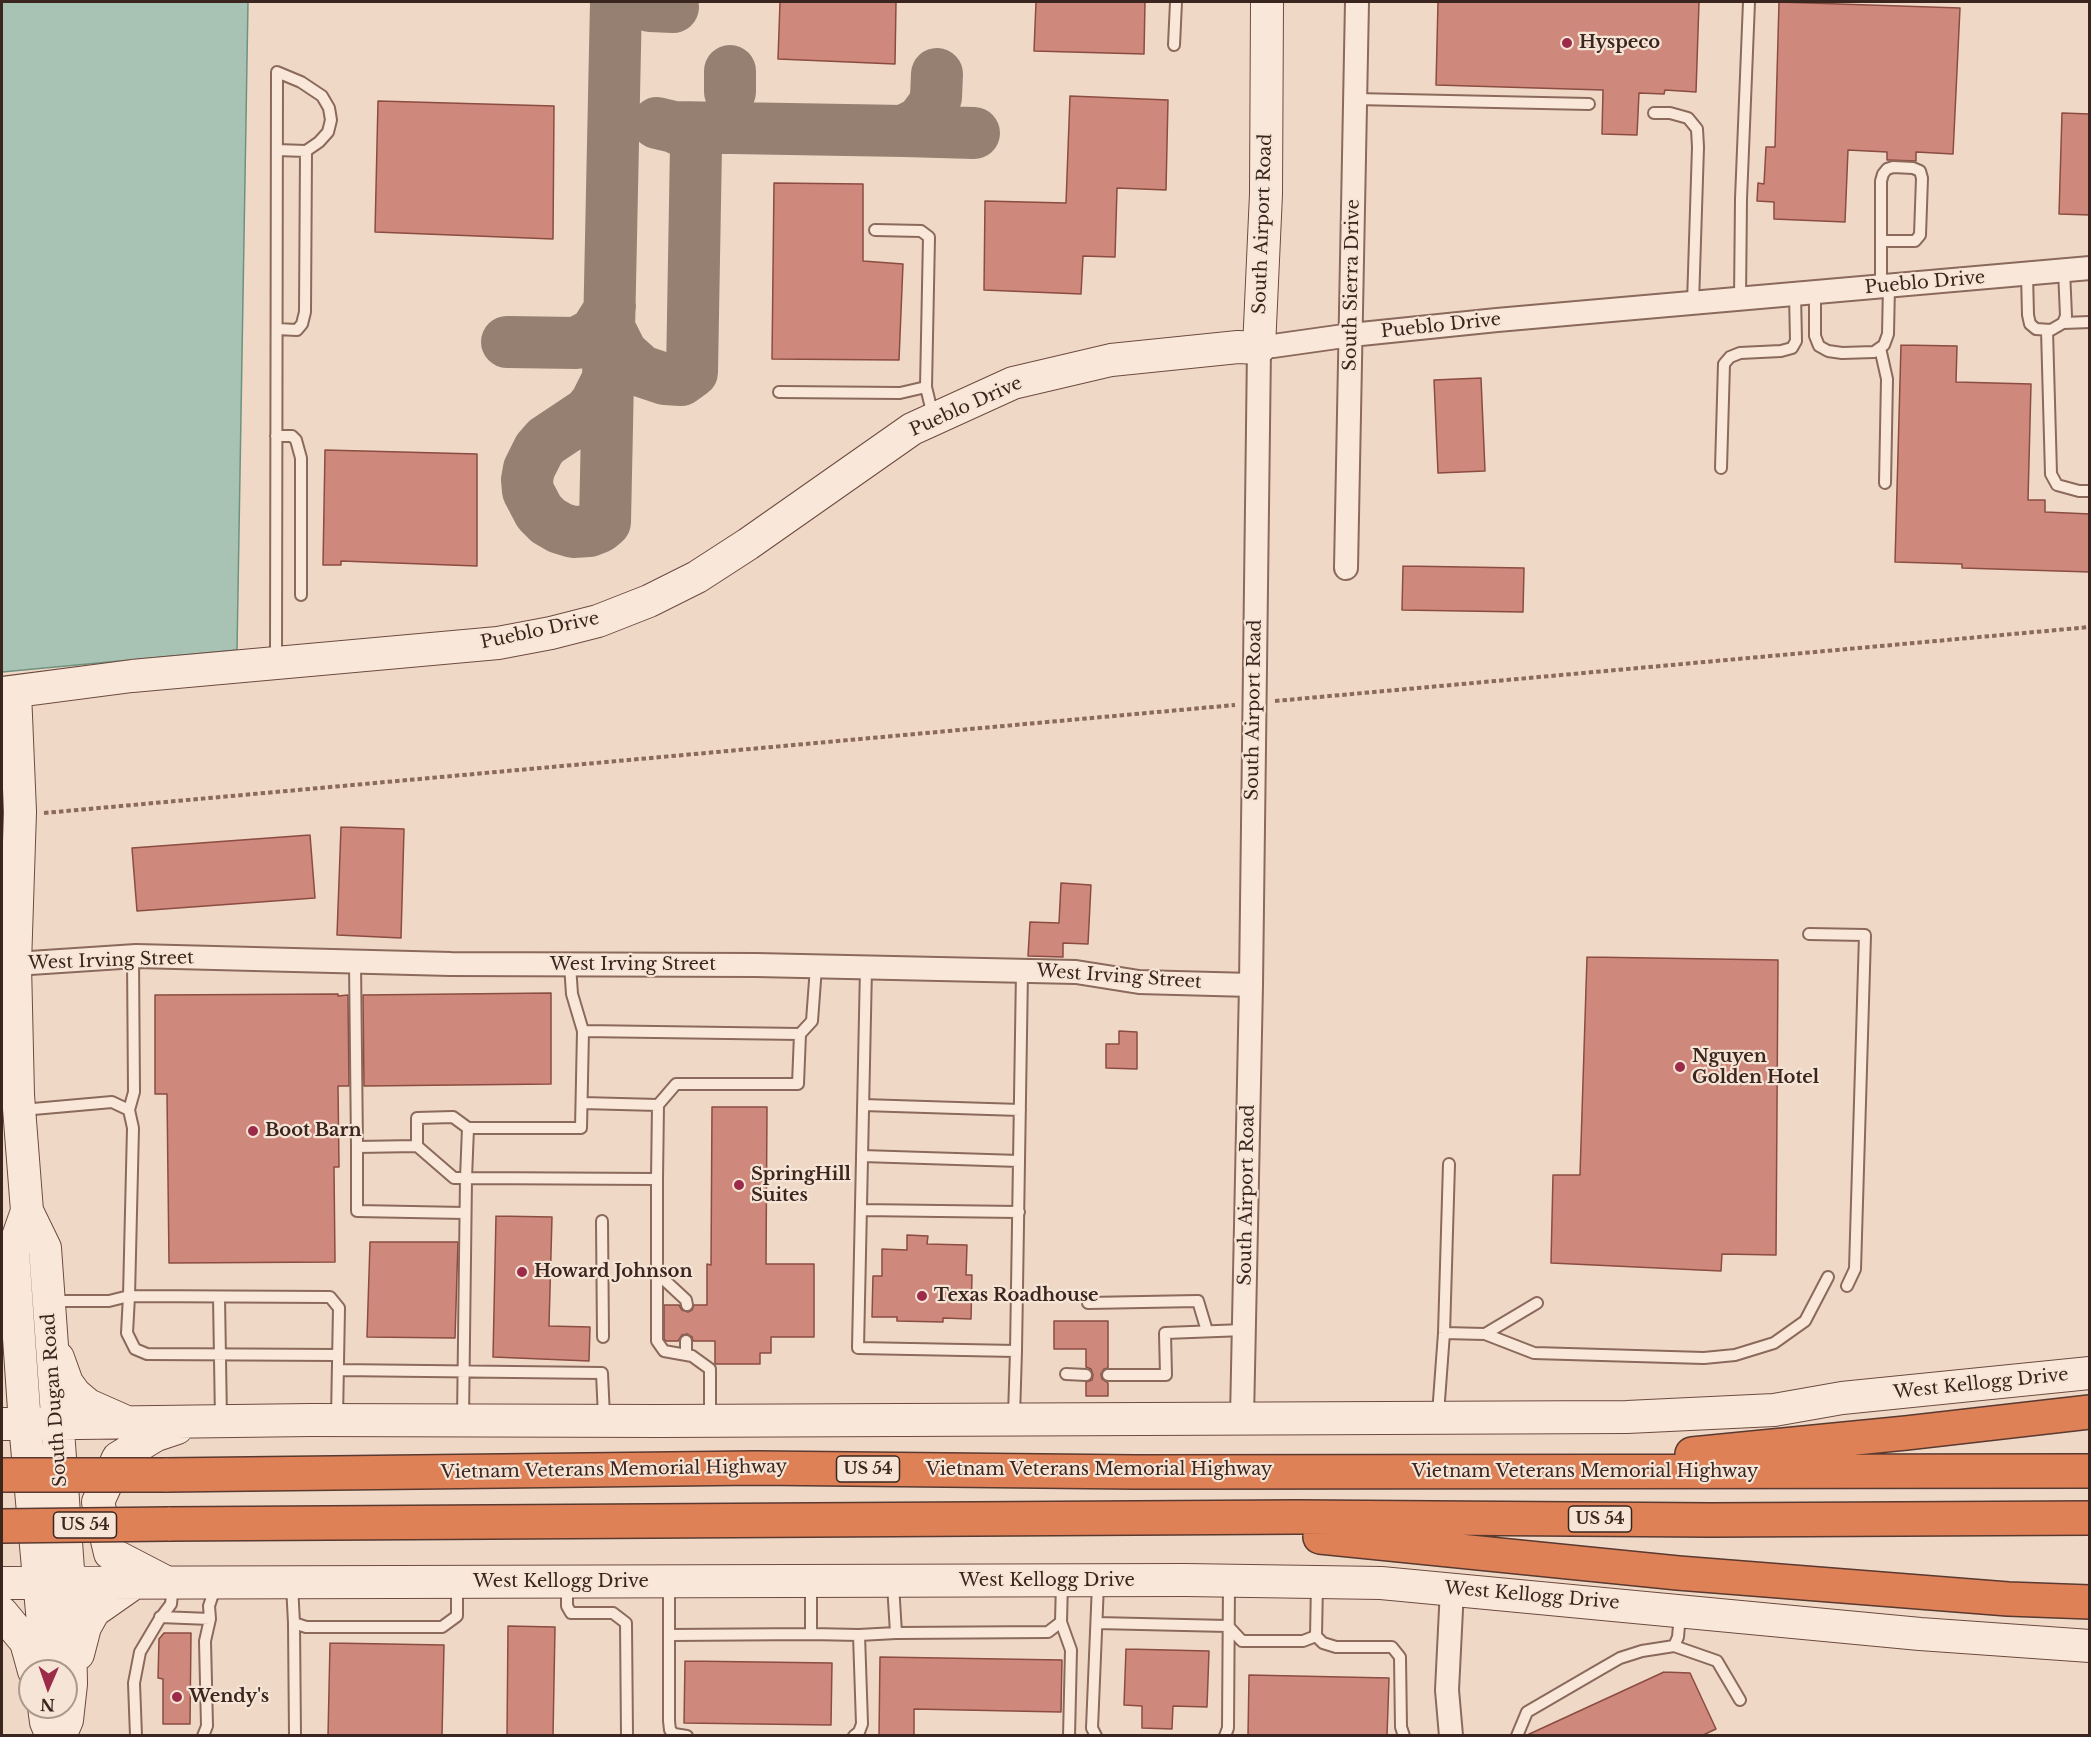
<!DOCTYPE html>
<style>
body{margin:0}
#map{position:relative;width:2091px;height:1737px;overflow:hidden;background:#efd9c6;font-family:"Libre Baskerville",serif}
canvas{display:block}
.frame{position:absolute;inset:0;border:3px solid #3b261f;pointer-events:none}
.north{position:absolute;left:18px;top:1659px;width:60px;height:60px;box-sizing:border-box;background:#f6e5d6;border:2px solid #ab998d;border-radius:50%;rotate:182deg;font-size:16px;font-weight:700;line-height:24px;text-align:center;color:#3b261f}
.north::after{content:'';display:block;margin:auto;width:21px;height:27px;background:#9b2b48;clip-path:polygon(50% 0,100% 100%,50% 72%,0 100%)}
</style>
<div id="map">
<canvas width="2091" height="1737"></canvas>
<div class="frame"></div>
<div class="north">N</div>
</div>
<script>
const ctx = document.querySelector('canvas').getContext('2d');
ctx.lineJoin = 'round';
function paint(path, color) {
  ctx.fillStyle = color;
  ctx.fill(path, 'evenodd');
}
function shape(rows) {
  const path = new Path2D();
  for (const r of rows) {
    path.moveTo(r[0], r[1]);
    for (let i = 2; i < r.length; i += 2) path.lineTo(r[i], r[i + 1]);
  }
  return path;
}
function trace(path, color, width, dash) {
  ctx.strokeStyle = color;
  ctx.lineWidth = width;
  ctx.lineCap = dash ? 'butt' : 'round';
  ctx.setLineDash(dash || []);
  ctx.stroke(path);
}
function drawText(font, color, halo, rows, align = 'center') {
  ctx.font = font + ' "Libre Baskerville",serif';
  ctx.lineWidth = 4.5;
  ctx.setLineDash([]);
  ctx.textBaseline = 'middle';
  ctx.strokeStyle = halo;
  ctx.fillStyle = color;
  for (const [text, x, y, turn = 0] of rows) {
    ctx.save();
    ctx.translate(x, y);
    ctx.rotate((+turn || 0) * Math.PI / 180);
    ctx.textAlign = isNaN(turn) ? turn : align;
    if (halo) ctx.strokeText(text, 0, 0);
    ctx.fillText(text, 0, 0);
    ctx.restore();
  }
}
const water = shape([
 [2,2,248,2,237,650,2,672,2,2]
]);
const taxiway = shape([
 [650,6,673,7],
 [730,71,730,92],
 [937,74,936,97,933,106,921,122,904,131,974,133],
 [657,123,674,127,904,131],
 [610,330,622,354,641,371,665,379,681,380,692,372,696,146,688,133,674,127],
 [507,342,577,343,595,333,607,314,610,306],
 [608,379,605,522,599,527,589,531,573,532,560,528,548,521,539,512,528,491,527,480,529,469,539,449,546,441,588,413,596,403,608,379,616,2]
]);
const building = shape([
 [780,2,896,2,895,64,778,59,780,2],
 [1036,2,1145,2,1144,54,1034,51,1036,2],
 [1438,2,1699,2,1696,92,1665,90,1664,94,1639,93,1637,135,1602,134,1603,90,1436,85,1438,2],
 [1779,2,1960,8,1953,154,1916,152,1916,161,1889,160,1887,160,1887,152,1848,150,1845,222,1774,219,1774,202,1757,201,1758,183,1764,184,1766,147,1775,147,1779,2],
 [1070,96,1168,100,1166,190,1117,188,1115,257,1083,256,1081,294,984,290,985,201,1066,203,1070,96],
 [378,101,554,106,553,239,375,232,378,101],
 [2062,113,2090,114,2090,215,2059,214,2062,113],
 [774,183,863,184,863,261,903,264,899,360,772,359,774,183],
 [1901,345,1957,346,1956,382,2031,384,2028,500,2045,500,2045,512,2090,514,2090,572,1962,568,1962,564,1895,562,1901,345],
 [1481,378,1485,471,1438,473,1434,380,1481,378],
 [325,450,477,454,477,566,341,561,341,565,323,565,325,450],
 [1403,566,1524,568,1523,612,1402,610,1403,566],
 [341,827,404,829,401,938,337,935,341,827],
 [310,835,315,898,137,911,132,848,310,835],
 [1061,883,1091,885,1088,944,1063,943,1063,957,1028,956,1030,922,1059,923,1061,883],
 [1587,957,1778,960,1776,1255,1722,1254,1721,1271,1551,1263,1553,1175,1580,1175,1587,957],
 [551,993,551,1084,364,1086,363,995,551,993],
 [338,994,338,996,348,995,349,1086,338,1086,339,1167,334,1167,335,1262,169,1263,167,1094,155,1094,155,995,338,994],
 [1119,1031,1137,1032,1137,1069,1106,1068,1106,1044,1119,1044,1119,1031],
 [712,1107,767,1107,766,1264,814,1264,814,1337,771,1337,771,1353,760,1353,760,1364,715,1364,715,1341,693,1341,692,1337,687,1334,682,1335,678,1341,666,1341,664,1339,664,1305,679,1305,682,1310,688,1312,692,1310,694,1305,707,1305,707,1264,711,1265,712,1107],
 [496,1216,552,1217,549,1326,590,1327,589,1361,493,1357,496,1216],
 [907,1235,928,1236,927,1244,967,1245,966,1275,972,1275,971,1319,943,1318,943,1322,897,1321,897,1317,872,1317,873,1276,882,1276,882,1249,907,1250,907,1235],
 [370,1242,458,1242,455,1338,367,1337,370,1242],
 [1054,1321,1108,1321,1108,1368,1104,1369,1101,1374,1102,1379,1108,1383,1108,1396,1086,1396,1086,1382,1092,1380,1093,1375,1091,1369,1086,1367,1086,1349,1054,1349,1054,1321],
 [508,1626,555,1627,553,1736,507,1736,508,1626],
 [164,1633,191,1633,190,1724,163,1724,163,1679,158,1678,159,1639,164,1633],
 [330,1643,444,1645,442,1736,328,1736,330,1643],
 [1126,1649,1209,1651,1207,1707,1173,1706,1172,1729,1142,1728,1142,1706,1124,1705,1126,1649],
 [880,1657,1062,1660,1061,1712,914,1709,914,1736,879,1736,880,1657],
 [685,1661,832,1663,831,1725,684,1723,685,1661],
 [1664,1672,1690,1673,1716,1729,1701,1736,1525,1736,1664,1672],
 [1249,1675,1389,1678,1387,1736,1248,1736,1249,1675]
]);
const path = shape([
 [1275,701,2090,627],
 [44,813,1235,705]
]);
const lane = shape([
 [1174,45,1176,2],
 [1355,99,1589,104],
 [1654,113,1670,113,1688,118,1697,129,1698,147,1693,303],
 [875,230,921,231,929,237,926,387,933,416],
 [2027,274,2028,315,2030,324,2036,329,2051,330,2063,323,2066,316,2064,270],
 [1881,286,1881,181,1883,174,1887,169,1893,167,1913,168,1920,171,1922,178,1920,235,1915,241,1881,241],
 [1815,292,1815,336,1819,346,1828,351,1842,353,1874,352,1884,345,1888,334,1889,286],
 [1740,299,1741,199,1749,2],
 [2063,323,2090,322],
 [277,329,297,330,302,324,305,312,306,151,277,150],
 [2047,330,2051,474,2057,485,2079,491,2090,491],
 [1880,348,1887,379,1885,483],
 [779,392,900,393,926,387],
 [276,436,292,436,296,440,301,458,301,595],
 [1721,468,1724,364,1730,357,1740,353,1781,351,1792,348,1796,341,1795,294],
 [276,661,277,72,301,82,322,96,329,108,331,120,328,132,319,142,306,151],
 [1809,934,1865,935,1855,1269,1847,1286],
 [355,962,357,1147],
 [866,968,858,1348,1016,1351,1014,1416],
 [583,1031,800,1034,812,1021,816,967],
 [582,1103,658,1105,676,1084,798,1084,800,1034],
 [863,1105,1020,1110],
 [22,1110,112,1102,129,1110,133,1128,129,1296,330,1297,339,1308,337,1418],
 [129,1110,134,1092,133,957],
 [417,1146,417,1118,453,1117,468,1128],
 [862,1156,1019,1161],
 [657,1179,658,1105],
 [861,1210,1019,1212],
 [465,1213,357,1211,357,1147,417,1146,454,1178,466,1178,468,1128,581,1128,583,1031,572,994,570,965],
 [602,1221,603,1337],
 [658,1274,686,1300,687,1305],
 [219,1297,221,1420],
 [52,1301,109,1301,129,1296,127,1333,135,1349,147,1354,338,1355],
 [1088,1303,1198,1301,1207,1331],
 [1444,1333,1485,1334,1534,1353,1704,1358,1735,1355,1774,1343,1805,1321,1828,1277],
 [1485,1334,1537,1303],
 [686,1341,686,1355],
 [1016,1351,1022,971],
 [338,1370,602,1373,604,1417],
 [1066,1374,1086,1375],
 [1108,1375,1166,1375,1165,1333,1244,1330],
 [1438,1414,1444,1333,1449,1164],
 [463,1419,466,1178,657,1179,657,1341,664,1351,692,1356,710,1369,710,1418],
 [811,1582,811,1634,859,1635,862,1724,859,1732,854,1736],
 [1317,1583,1316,1636,1323,1643,1336,1647,1392,1647,1400,1657,1401,1727,1404,1736],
 [893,1584,896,1633,1048,1632,1061,1622,1062,1582],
 [292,1585,294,1623,306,1627,442,1627,457,1616,457,1584],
 [567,1585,567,1606,571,1613,613,1613,626,1623,627,1736],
 [669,1585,669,1721,670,1730,674,1734,687,1736],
 [160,1617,210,1619],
 [1061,1622,1071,1650,1069,1736],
 [294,1623,295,1736],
 [1097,1623,1228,1626,1242,1641,1303,1641,1316,1636],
 [670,1635,811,1634],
 [859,1635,896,1633],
 [1674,1646,1717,1661,1740,1700],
 [136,1736,134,1683,140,1652,159,1620,171,1604,173,1584],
 [203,1736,207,1726,205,1641,210,1619,209,1606,216,1585],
 [1096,1736,1092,1728,1098,1584],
 [1225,1736,1228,1728,1229,1583],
 [1517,1736,1527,1712,1594,1673,1620,1658,1642,1651,1674,1646,1678,1637,1680,1614]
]);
const street = shape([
 [1346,568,1357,2],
 [15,964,136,956,451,964,756,965,1076,972,1139,982,1251,985],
 [1242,1418,1251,985,1259,348,1351,335,1497,320,2090,268],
 [1451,1736,1447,1690,1452,1589]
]);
const secondary = shape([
 [15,692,20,812,15,964,18,1095,27,1211,45,1248,69,1584,71,1684,67,1720,60,1736],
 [2,693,132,676,498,643,551,633,598,621,649,601,697,577,748,544,912,429,1013,383,1111,360,1238,347,1259,348,1266,194,1267,2],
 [27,1211,13,1251,25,1424,45,1645,44,1671],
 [58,1358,67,1383,75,1394,88,1405,122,1420],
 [2,1424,311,1420,660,1421,1627,1417,1774,1410,1842,1398,2090,1373],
 [162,1580,110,1553,98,1502,118,1458,156,1435,177,1428],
 [2,1583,1185,1580,1381,1583,1920,1634,2090,1646],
 [2,1613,26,1642,34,1671],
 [78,1654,85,1627,94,1611,134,1583],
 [44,1707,46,1722,52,1736]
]);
const highway = shape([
 [1692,1454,1906,1433,2090,1412],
 [165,1475,756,1468,1136,1472,2090,1471],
 [168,1524,1297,1517,1711,1520,2090,1518],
 [1320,1537,1678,1573,2008,1599,2090,1602]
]);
const highwayBridge = shape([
 [2,1475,165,1475],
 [2,1526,168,1524]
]);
const markers = [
 [1567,43,6,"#9b2b48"],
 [1680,1067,6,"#9b2b48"],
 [253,1131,6,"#9b2b48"],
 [739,1185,6,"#9b2b48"],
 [522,1272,6,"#9b2b48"],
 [922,1296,6,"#9b2b48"],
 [177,1697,6,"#9b2b48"]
];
const shields = [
 [868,1469,63],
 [1600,1519,63],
 [85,1525,63]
];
const shieldNames = [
 ["US 54",868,1469],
 ["US 54",1600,1519],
 ["US 54",85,1525]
];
const poiNames = [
 ["Hyspeco",1579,43],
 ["Nguyen",1692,1057],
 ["Golden Hotel",1692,1078],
 ["Boot Barn",265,1131],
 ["SpringHill",751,1175],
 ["Suites",751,1196],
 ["Howard Johnson",534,1272],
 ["Texas Roadhouse",934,1296],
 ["Wendy's",189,1697]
];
const streetNames = [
 ["South Airport Road",1263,224,-88],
 ["Pueblo Drive",1925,283,-5],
 ["South Sierra Drive",1352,285,-89],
 ["Pueblo Drive",1441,326,-6],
 ["Pueblo Drive",966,407,-24],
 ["Pueblo Drive",540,631,-12],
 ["South Airport Road",1254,710,-89],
 ["West Irving Street",111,961,-2],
 ["West Irving Street",633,965],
 ["West Irving Street",1119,977,4],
 ["South Airport Road",1247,1195,-89],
 ["West Kellogg Drive",1981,1384,-6],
 ["South Dugan Road",55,1400,-94],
 ["Vietnam Veterans Memorial Highway",614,1470,-1],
 ["Vietnam Veterans Memorial Highway",1099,1470],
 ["Vietnam Veterans Memorial Highway",1585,1472],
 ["West Kellogg Drive",1047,1581],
 ["West Kellogg Drive",561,1582],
 ["West Kellogg Drive",1532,1596,5]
];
paint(water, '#a8c3b4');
trace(water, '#6e9280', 1.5);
trace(taxiway, '#958072', 52);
paint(building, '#ce897c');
trace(building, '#8b4c41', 1.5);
trace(lane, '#8b695b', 14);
trace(street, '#8b695b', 26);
trace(secondary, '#6d4a3f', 34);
trace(highway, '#593930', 36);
trace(path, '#8b695b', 4, [4.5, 3]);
trace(lane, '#f9e8da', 10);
trace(street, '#f9e8da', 22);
trace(secondary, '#f9e8da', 32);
trace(highway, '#de8157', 33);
trace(highwayBridge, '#593930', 36, []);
trace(highwayBridge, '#de8157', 33);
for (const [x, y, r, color] of markers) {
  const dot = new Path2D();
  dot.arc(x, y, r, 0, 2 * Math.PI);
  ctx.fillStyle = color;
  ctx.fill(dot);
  trace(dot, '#f6e5d6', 2);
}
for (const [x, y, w] of shields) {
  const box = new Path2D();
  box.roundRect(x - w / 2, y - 13, w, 26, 4.5);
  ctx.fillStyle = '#f6e5d6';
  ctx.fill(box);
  trace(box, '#3b261f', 1.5);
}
drawText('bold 16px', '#3b261f', null, shieldNames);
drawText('bold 18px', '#3b261f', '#f6e5d6', poiNames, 'left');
drawText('18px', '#3b261f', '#f6e5d6', streetNames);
</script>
